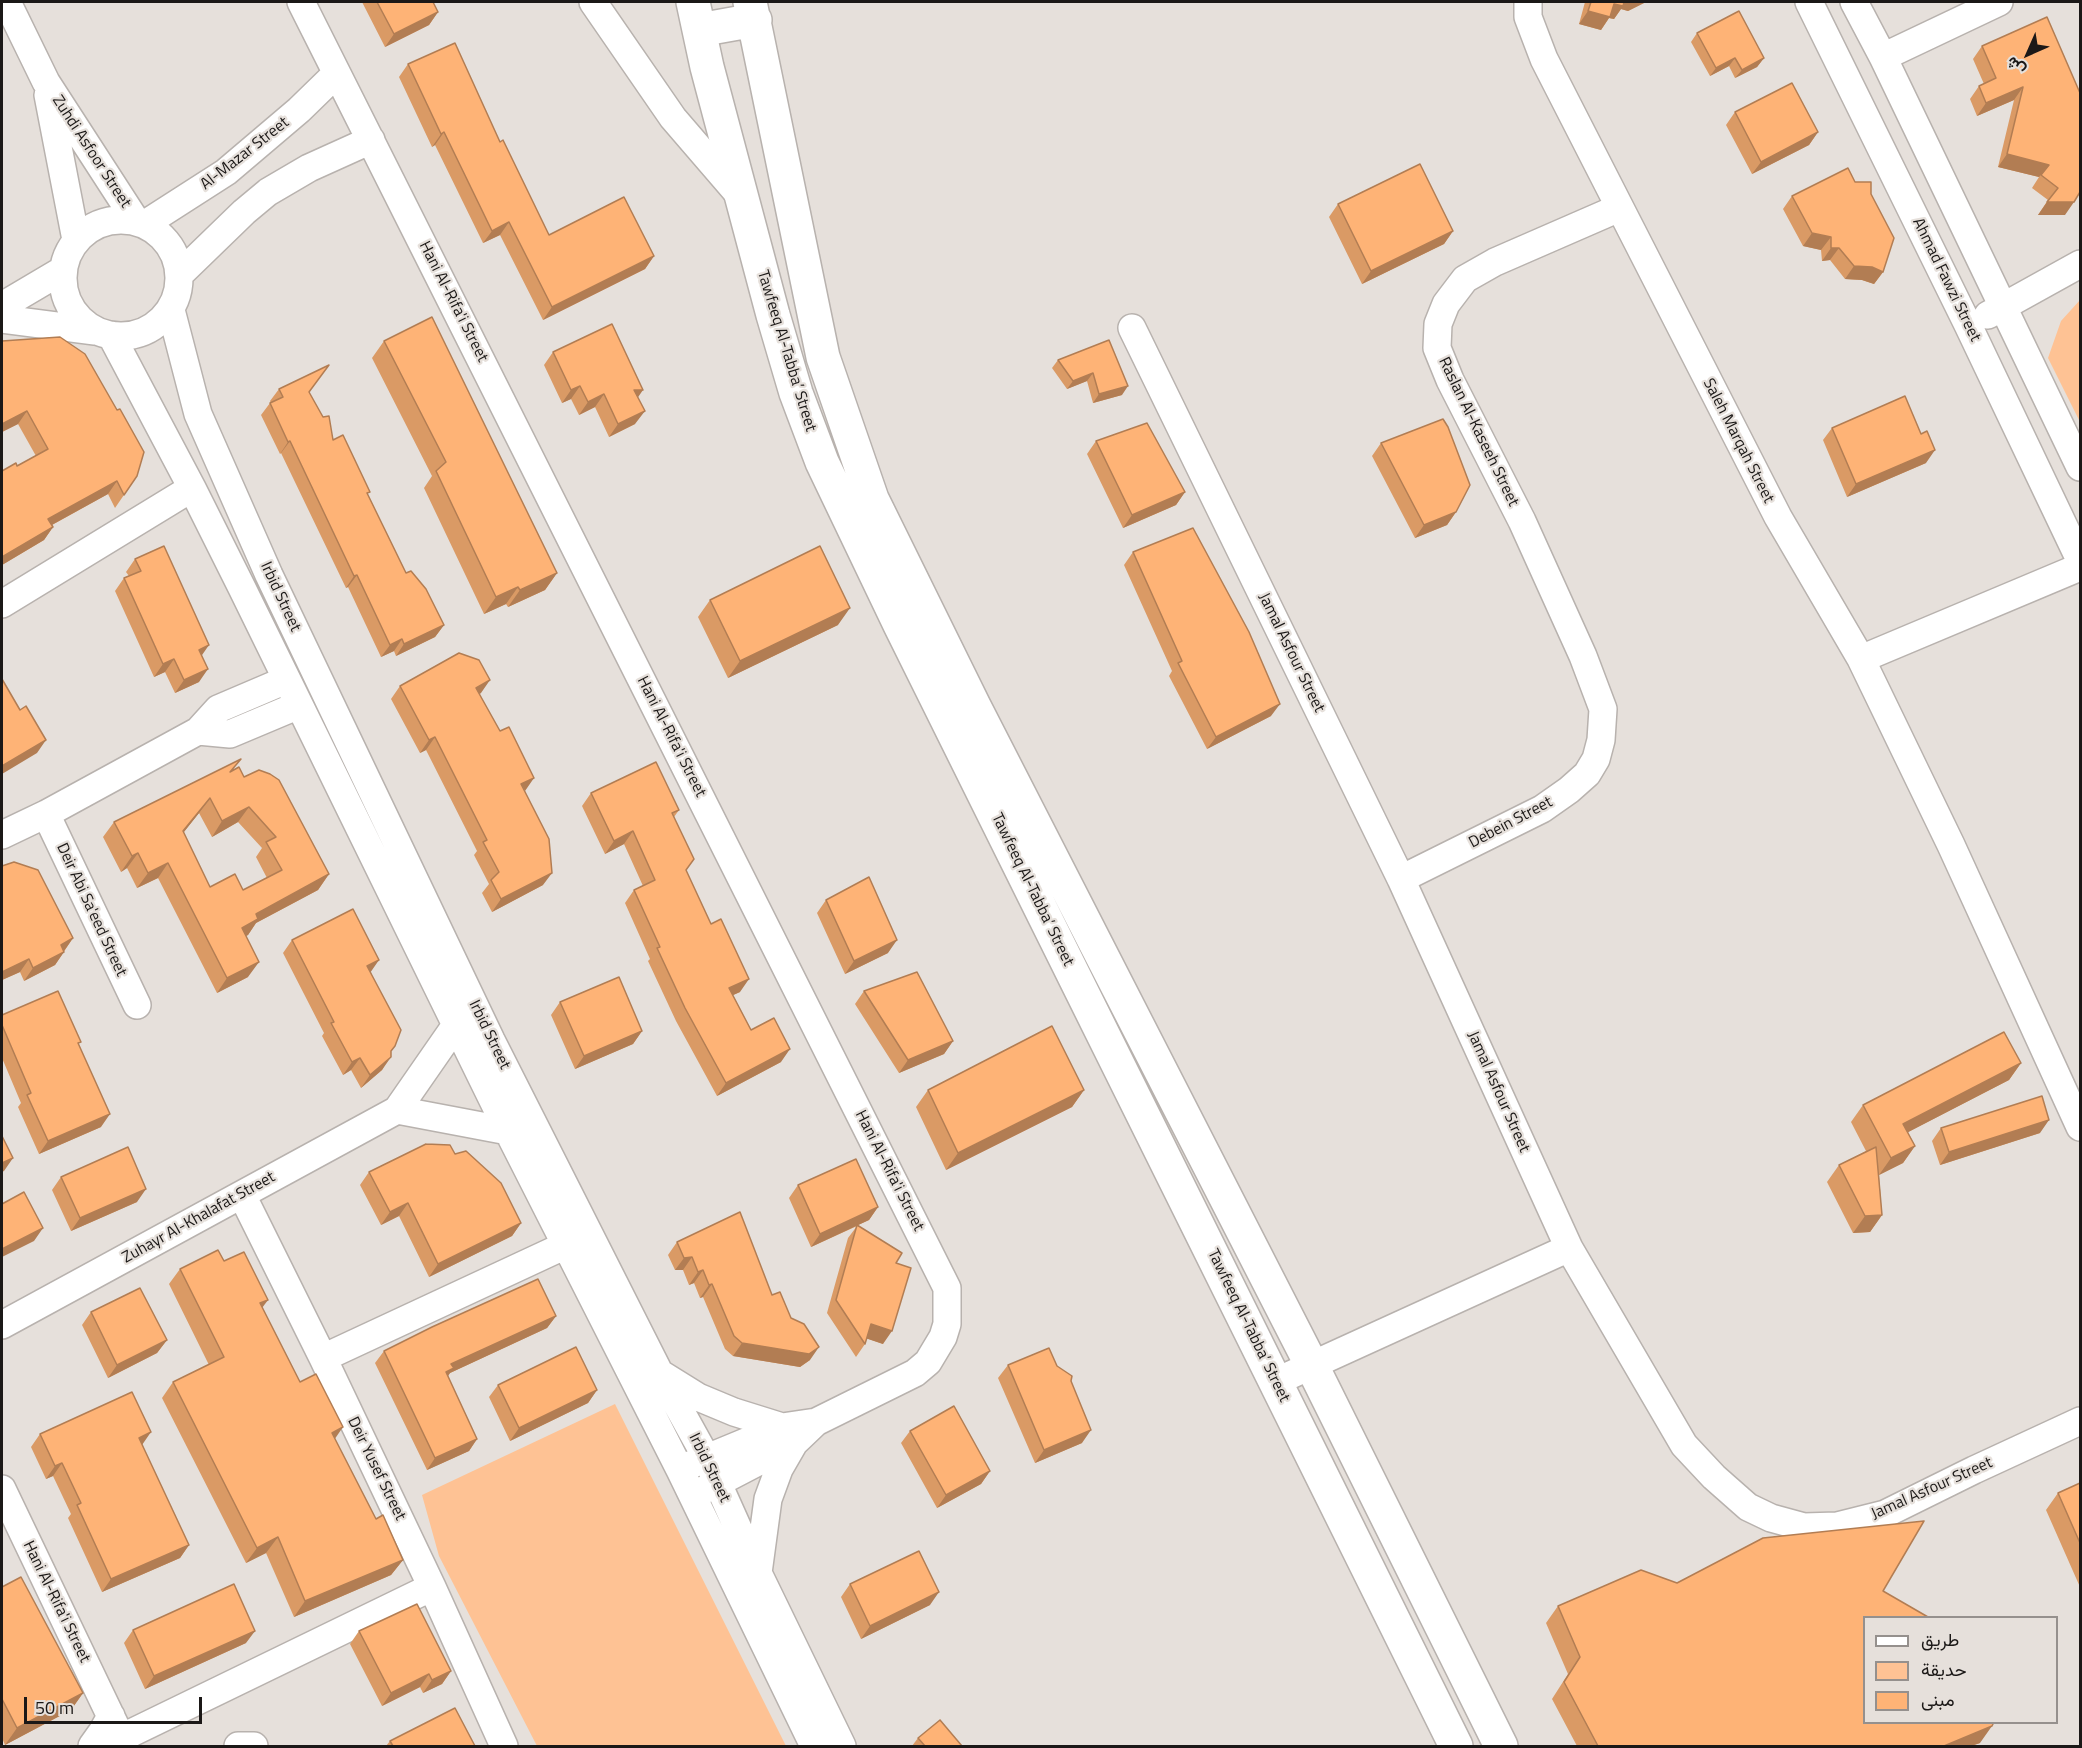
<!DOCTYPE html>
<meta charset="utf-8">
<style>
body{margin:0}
#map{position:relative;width:2082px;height:1748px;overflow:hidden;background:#e6e0db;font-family:"Titillium Web",Vazirmatn,sans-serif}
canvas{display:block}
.frame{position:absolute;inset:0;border:3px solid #1b1817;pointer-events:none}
.legend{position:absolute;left:1863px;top:1616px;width:195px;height:108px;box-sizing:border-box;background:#e6e0db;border:2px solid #95908d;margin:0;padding:8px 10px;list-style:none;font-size:18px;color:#1b1817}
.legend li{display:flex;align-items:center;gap:12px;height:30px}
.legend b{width:30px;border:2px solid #95908d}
.north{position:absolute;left:1998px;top:24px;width:60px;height:60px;-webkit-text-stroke:4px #e6e0db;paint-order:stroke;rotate:225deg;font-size:16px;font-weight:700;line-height:24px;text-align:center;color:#1b1817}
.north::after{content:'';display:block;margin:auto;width:21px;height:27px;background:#1b1817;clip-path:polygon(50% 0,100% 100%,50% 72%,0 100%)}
.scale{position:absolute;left:24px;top:1697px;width:178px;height:27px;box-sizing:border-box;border:3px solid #1b1817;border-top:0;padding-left:8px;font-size:18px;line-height:21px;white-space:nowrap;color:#1b1817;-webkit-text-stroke:4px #e6e0db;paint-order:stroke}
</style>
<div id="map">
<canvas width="2082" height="1748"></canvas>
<div class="frame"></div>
<ul class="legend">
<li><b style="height:8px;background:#fff"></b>طريق</li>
<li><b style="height:16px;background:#fec294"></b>حديقة</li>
<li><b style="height:16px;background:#feb376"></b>مبنى</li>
</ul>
<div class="north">ش</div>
<div class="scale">50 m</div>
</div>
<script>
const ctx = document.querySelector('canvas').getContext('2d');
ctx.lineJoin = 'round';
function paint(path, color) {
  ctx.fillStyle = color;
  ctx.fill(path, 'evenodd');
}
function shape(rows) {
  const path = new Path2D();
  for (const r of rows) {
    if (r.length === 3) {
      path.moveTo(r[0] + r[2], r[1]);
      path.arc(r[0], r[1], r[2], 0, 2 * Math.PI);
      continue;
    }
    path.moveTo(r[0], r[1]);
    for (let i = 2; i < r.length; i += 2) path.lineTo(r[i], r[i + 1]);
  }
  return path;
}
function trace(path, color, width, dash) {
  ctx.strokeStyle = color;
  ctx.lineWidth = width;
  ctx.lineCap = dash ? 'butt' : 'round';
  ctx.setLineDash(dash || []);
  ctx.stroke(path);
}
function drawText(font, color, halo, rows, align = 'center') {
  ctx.font = font + ' "Titillium Web",sans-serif';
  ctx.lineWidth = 4.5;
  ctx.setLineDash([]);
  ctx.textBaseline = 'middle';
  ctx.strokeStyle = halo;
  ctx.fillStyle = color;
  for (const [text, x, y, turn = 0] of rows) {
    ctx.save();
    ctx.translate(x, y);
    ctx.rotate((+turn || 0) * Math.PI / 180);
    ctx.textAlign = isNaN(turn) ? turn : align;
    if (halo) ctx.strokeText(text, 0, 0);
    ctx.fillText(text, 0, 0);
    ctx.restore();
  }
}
const green = shape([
 [2080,300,2080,422,2048,358,2061,321],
 [615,1404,786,1746,537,1746,439,1556,422,1495]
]);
const street = shape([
 [7,2,46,82,136,221],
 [301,2,947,1288,947,1324,943,1337,928,1362,915,1373,816,1422,794,1443,779,1469,768,1499,758,1573],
 [593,2,673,118,741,197],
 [1528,2,1528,17,1544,59,1778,517,1861,659,1951,845,2080,1127],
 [1809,2,1968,325,2080,560],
 [1854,2,1883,57,2080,467],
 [1883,57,1999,2],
 [48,95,76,240],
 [121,278,58],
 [145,224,226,172,299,110,336,74],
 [180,274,244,212,268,192,309,168,371,140],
 [2,306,63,270],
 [171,310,198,414,269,575,491,1040,659,1372,706,1457,758,1573,842,1746],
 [1988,315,2080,264],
 [2,319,95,331],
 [1132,328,1401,879,1569,1248,1684,1445,1714,1477,1748,1507,1771,1518,1804,1527,1837,1526,1885,1514,1974,1470,2080,1421],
 [111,335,192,488,242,588,508,1131,680,1470,814,1746],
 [2,604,192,488],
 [1861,659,2080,567],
 [198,731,230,734,299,705],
 [46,814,137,1005],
 [2,835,46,814,198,731,218,709,286,680],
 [1401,879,1542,809,1569,790,1587,774,1596,759,1601,740,1603,709,1583,656,1522,521,1450,380,1437,348,1438,324,1446,304,1465,279,1495,262,1619,208],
 [397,1110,508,1131],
 [242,1195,323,1358,432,1587,504,1746],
 [2,1325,397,1110,456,1025],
 [323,1358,566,1245],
 [661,1374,698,1397,734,1412,782,1427],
 [1275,1382,1569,1248],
 [690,1465,782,1427,816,1422],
 [2,1489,125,1746],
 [702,1491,794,1443],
 [121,1738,432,1587],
 [92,1746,102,1732,111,1716],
 [238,1746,254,1746]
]);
const secondary = shape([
 [693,2,707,67,773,315,796,393,822,462,900,625,1456,1746],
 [750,2,823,357,872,499,974,706,1312,1366,1501,1746],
 [699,30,755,20]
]);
const wall = shape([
 [362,2,433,2,438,12,429,25,385,47],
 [1585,2,1646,2,1628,11,1621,9,1614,19,1609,18,1601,30,1579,24],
 [2047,17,2065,215,2038,215,2048,200,2032,188,2039,177,1998,167,2014,100,1977,116,1970,99,1979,86,1984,84,1973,59,1982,46],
 [1697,33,1764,58,1757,67,1735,78,1729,66,1710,76,1691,42],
 [408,64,500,142,549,235,654,256,645,269,543,320,500,235,483,243,435,145,432,147,399,77],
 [1735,112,1818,132,1809,145,1752,174,1726,125],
 [1855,182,1871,194,1883,272,1874,284,1862,280,1845,279,1830,260,1822,261,1821,250,1803,246,1783,209,1792,196],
 [1338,204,1453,231,1444,244,1362,284,1329,217],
 [1109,340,1122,395,1093,403,1087,381,1067,389,1052,368,1058,360],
 [2,341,137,476,115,508,108,494,52,525,53,527,44,540,2,565,2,471,17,466,36,456,18,424,2,432],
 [384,341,557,573,545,590,508,607,506,604,484,614,424,488,432,476,372,358],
 [553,352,638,397,635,424,609,437,595,407,579,415,571,399,562,403,544,365],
 [279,389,309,392,333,440,368,495,406,573,444,625,435,637,396,656,394,651,381,657,348,587,346,588,281,453,280,454,261,415,270,403,271,403,270,401],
 [1832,428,1926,463,1847,497,1823,440],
 [1096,441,1185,492,1176,505,1123,528,1087,454],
 [1381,443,1456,512,1447,525,1415,538,1372,456],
 [1133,552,1271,716,1207,749,1169,676,1172,671,1124,565],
 [135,559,202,656,199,682,175,693,165,672,154,677,115,591,124,578,129,576,126,572],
 [710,600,838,625,728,678,698,617],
 [400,686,481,693,479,694,525,791,543,885,492,912,482,893,489,884,474,855,477,851,426,750,420,753,391,699],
 [232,771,244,777,329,874,318,890,256,923,248,935,246,936,248,977,217,993,158,878,137,888,127,868,121,872,103,837,114,822],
 [199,813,212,837,238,822,262,848,256,857,267,878,243,890,210,887,183,833],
 [591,793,679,810,674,817,686,870,740,992,733,995,751,1030,781,1062,717,1096,676,1021,648,961,650,959,625,903,634,890,643,886,624,844,605,854,582,806],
 [2,866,73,938,55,965,24,981,20,972,2,980],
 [826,900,888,953,845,974,817,913],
 [292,940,371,972,391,1052,382,1070,361,1088,351,1070,343,1075,322,1036,324,1033,283,953],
 [864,991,953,1041,944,1054,899,1073,855,1004],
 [560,1002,642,1031,633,1044,575,1069,551,1015],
 [2,1015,79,1045,101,1127,39,1154,18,1107,21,1103,2,1058],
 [2021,1063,2009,1080,1908,1132,1915,1146,1903,1163,1879,1175,1882,1215,1870,1232,1853,1233,1827,1182,1839,1165,1866,1151,1851,1122,1863,1105],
 [928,1090,1084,1090,1072,1107,946,1170,916,1107],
 [1941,1128,2040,1133,1940,1165,1932,1141],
 [455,1154,521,1223,512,1236,429,1277,399,1216,381,1225,360,1185,369,1172],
 [61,1177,137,1202,71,1231,52,1190],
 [798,1185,878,1207,869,1220,858,1225,896,1263,883,1344,866,1338,865,1344,856,1357,827,1313,848,1238,857,1226,811,1247,789,1198],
 [677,1242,772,1295,810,1360,800,1367,733,1356,725,1349,703,1297,700,1298,694,1283,689,1285,683,1270,675,1270,668,1255],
 [224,1261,262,1307,300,1382,335,1439,376,1519,403,1560,391,1575,294,1617,266,1553,246,1563,162,1398,173,1382,209,1365,169,1284,180,1269],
 [91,1312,167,1340,157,1353,108,1378,82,1325],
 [556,1316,547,1328,450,1373,448,1376,477,1439,469,1451,427,1470,375,1363,384,1351],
 [1008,1365,1071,1381,1082,1443,1035,1463,998,1378],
 [498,1385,597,1390,588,1403,510,1441,489,1397],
 [910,1431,990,1471,981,1484,937,1508,901,1443],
 [40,1434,142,1445,189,1545,180,1558,102,1592,68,1518,71,1514,53,1476,46,1479,31,1447],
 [2080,1483,2080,1587,2046,1510,2058,1493],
 [1677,1583,1883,1591,1980,1743,1971,1746,1577,1746,1552,1699,1568,1674,1546,1623,1558,1606],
 [850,1584,930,1605,861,1639,841,1597],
 [2,1587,83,1693,71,1710,5,1745,2,1738],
 [133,1630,246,1643,145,1689,124,1643],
 [359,1631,451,1671,442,1684,423,1693,420,1687,382,1706,350,1644],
 [918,1738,962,1746,912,1746],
 [390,1741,475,1746,386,1746]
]);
const shadedWall = shape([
 [1622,2,1646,2,1628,11,1621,9,1614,19,1609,18,1601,30,1579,24,1588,11],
 [438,12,429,25,385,47,394,34],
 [1735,58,1729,66,1710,76,1716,68],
 [1764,58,1757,67,1735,78,1742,70],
 [2023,87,2014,100,1977,116,1986,103],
 [444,132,435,145,432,147,441,134],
 [1818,132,1809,145,1752,174,1761,162],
 [2007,154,2049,165,2039,177,1998,167],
 [2047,202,2074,202,2065,215,2038,215],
 [509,222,500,235,483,243,492,231],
 [1453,231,1444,244,1362,284,1371,271],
 [1812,233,1831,237,1821,250,1803,246],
 [1831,248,1839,248,1830,260,1822,261],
 [654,256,645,269,543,320,552,307],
 [1854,266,1872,267,1883,272,1874,284,1862,280,1845,279],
 [1093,373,1087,381,1067,389,1073,381],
 [580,386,571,399,562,403,571,390],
 [1128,386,1122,395,1093,403,1099,394],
 [634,390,643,390,634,403],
 [604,394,595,407,579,415,588,402],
 [27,411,18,424,2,432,2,424],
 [645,411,635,424,609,437,618,424],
 [290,441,281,453,280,454,288,442],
 [1935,450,1926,463,1847,497,1856,484],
 [117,481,108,494,39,532,48,519],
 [1185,492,1176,505,1123,528,1132,515],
 [1456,512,1447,525,1415,538,1424,525],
 [53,527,44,540,2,565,2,557],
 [557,573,545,590,508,607,520,590],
 [357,575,348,587,346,588,354,576],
 [518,587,506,604,484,614,496,597],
 [850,608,838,625,728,678,740,661],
 [444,625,435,637,396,656,404,644],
 [402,639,394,651,381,657,390,645],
 [209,645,200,658,199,650],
 [174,659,165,672,154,677,163,664],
 [208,669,199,682,175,693,184,680],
 [490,680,481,693,467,701,476,688],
 [1280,704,1271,716,1207,749,1216,737],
 [435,737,426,750,420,753,429,740],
 [46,740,37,753,2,774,2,766],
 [534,778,525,791,521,784],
 [210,798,199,813,172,847,183,831],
 [249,807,238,822,212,837,222,821],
 [633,831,624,844,605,854,614,841],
 [138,853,127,868,121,872,132,856],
 [168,863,158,878,137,888,148,873],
 [552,873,543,885,492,912,501,899],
 [329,874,318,890,256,923,248,935,231,943,242,928,256,914],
 [73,938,64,951,61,945],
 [897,940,888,953,845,974,854,961],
 [64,952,55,965,24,981,33,968],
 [29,959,20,972,2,980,2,972],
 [379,960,370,973,367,966],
 [259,962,248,977,217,993,227,978],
 [749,979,740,992,720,1001,729,988],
 [642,1031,633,1044,575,1069,584,1056],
 [953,1041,944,1054,899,1073,908,1060],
 [790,1049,781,1062,717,1096,726,1083],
 [391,1057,382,1070,361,1088,370,1075],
 [360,1058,351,1070,343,1075,352,1062],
 [2021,1063,2009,1080,1891,1141,1903,1124],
 [1084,1090,1072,1107,946,1170,958,1153],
 [110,1114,101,1127,39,1154,48,1141],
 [2049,1120,2040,1133,1940,1165,1949,1152],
 [1915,1146,1903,1163,1879,1175,1891,1158],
 [13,1158,4,1171,2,1172,2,1163],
 [146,1189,137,1202,71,1231,80,1218],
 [408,1203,399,1216,381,1225,390,1212],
 [878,1207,869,1220,811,1247,820,1234],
 [1882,1215,1870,1232,1853,1233,1865,1216],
 [521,1223,512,1236,429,1277,438,1264],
 [43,1228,34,1241,2,1257,2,1249],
 [692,1257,683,1270,675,1270,684,1258],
 [703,1270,694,1283,689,1285,698,1272],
 [712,1284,703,1297,700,1298,709,1285],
 [268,1300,256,1316,260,1303],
 [556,1316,547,1328,450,1373,445,1380,438,1384,451,1364],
 [871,1324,892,1331,883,1344,862,1337],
 [167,1340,157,1353,108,1378,117,1365],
 [742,1343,819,1347,810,1360,800,1367,733,1356],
 [597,1390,588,1403,510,1441,519,1428],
 [343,1427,332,1443,332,1433],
 [1091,1430,1082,1443,1035,1463,1044,1450],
 [151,1432,142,1445,139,1438],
 [477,1439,469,1451,427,1470,435,1458],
 [62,1463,53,1476,46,1479,55,1466],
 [990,1471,981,1484,937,1508,946,1495],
 [278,1537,266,1553,246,1563,257,1548],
 [189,1545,180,1558,102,1592,111,1579],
 [403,1560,391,1575,294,1617,305,1601],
 [939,1592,930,1605,861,1639,870,1626],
 [255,1631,246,1643,145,1689,154,1676],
 [451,1671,442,1684,423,1693,432,1680],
 [429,1674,420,1687,382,1706,391,1693],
 [83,1693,71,1710,5,1745,17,1728],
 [1992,1726,1980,1743,1971,1746,1944,1746]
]);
const building = shape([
 [377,2,433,2,438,12,394,34,377,2],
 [1591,2,1624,2,1623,6,1614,4,1610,17,1588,11,1591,2],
 [1739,11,1764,58,1742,70,1735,58,1716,68,1697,33,1739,11],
 [2047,17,2080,93,2080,192,2074,202,2047,202,2058,188,2041,175,2049,165,2007,154,2023,87,1986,103,1979,86,1996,78,1982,46,2047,17],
 [455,43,500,142,503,140,549,235,624,197,654,256,552,307,509,222,492,231,444,132,441,134,408,64,455,43],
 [1792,83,1818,132,1761,162,1735,112,1792,83],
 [1420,164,1453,231,1371,271,1338,204,1420,164],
 [1848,168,1855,182,1871,182,1871,194,1894,238,1883,272,1872,267,1854,266,1839,248,1831,248,1831,237,1812,233,1792,196,1848,168],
 [432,317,557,573,520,590,518,587,496,597,436,471,446,462,384,341,432,317],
 [612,324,643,390,634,390,645,411,618,424,604,394,588,402,580,386,571,390,553,352,612,324],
 [60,337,85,354,117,410,120,409,144,452,137,476,124,495,117,481,48,519,53,527,2,557,2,471,16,463,17,466,48,449,27,411,2,424,2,341,60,337],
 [1109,340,1128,386,1099,394,1093,373,1073,381,1058,360,1109,340],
 [329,365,309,392,323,417,329,416,333,440,343,435,370,492,367,493,406,573,411,571,426,589,444,625,404,644,402,639,390,645,357,575,354,576,290,441,288,442,270,403,283,397,279,389,329,365],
 [1905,396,1921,434,1927,431,1935,450,1856,484,1832,428,1905,396],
 [1443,419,1448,427,1470,485,1456,512,1424,525,1381,443,1443,419],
 [1147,423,1185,492,1132,515,1096,441,1147,423],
 [1193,528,1249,632,1280,704,1216,737,1178,663,1182,661,1133,552,1193,528],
 [164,546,209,645,199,650,208,669,184,680,174,659,163,664,124,578,141,571,135,559,164,546],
 [820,546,850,608,740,661,710,600,820,546],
 [459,653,479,660,490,680,476,688,500,731,509,727,534,778,521,784,549,839,552,873,501,899,491,880,499,872,483,842,487,840,435,737,429,740,400,686,459,653],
 [2,679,20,710,26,706,46,740,2,766,2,679],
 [241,759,230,772,239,767,244,777,259,770,270,774,279,780,329,874,256,914,258,919,242,928,259,962,227,978,168,863,148,873,138,853,132,856,114,822,241,759],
 [210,798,222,821,249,807,276,837,266,842,282,870,243,890,235,874,210,887,183,831,210,798],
 [656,762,679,810,672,813,694,859,686,870,711,924,721,919,749,979,729,988,751,1030,774,1018,790,1049,726,1083,685,1008,657,948,660,947,634,890,655,880,633,831,614,841,591,793,656,762],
 [14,862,38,870,73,938,61,945,64,952,33,968,29,959,2,972,2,866,14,862],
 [869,877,897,940,854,961,826,900,869,877],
 [353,909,379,960,367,966,401,1030,395,1046,391,1051,391,1057,370,1075,360,1058,352,1062,331,1023,334,1022,292,940,353,909],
 [917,972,953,1041,908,1060,864,991,917,972],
 [619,977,642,1031,584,1056,560,1002,619,977],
 [58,991,81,1042,78,1043,110,1114,48,1141,27,1095,31,1093,2,1025,2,1015,58,991],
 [1052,1026,1084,1090,958,1153,928,1090,1052,1026],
 [2004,1032,2021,1063,1903,1124,1915,1146,1891,1158,1863,1105,2004,1032],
 [2042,1096,2049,1120,1949,1152,1941,1128,2042,1096],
 [2,1136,13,1158,2,1163,2,1136],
 [426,1144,450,1145,455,1154,466,1151,501,1183,521,1223,438,1264,408,1203,390,1212,369,1172,426,1144],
 [128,1147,146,1189,80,1218,61,1177,128,1147],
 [1876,1147,1882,1215,1865,1216,1839,1165,1876,1147],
 [856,1159,878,1207,820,1234,798,1185,856,1159],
 [24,1192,43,1228,2,1249,2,1204,24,1192],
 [740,1212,772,1295,780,1292,791,1318,804,1324,819,1347,809,1354,742,1343,734,1336,712,1284,709,1285,703,1270,698,1272,692,1257,684,1258,677,1242,740,1212],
 [857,1225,902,1253,896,1263,911,1268,892,1331,871,1324,865,1344,836,1300,857,1225],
 [218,1250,224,1261,244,1252,268,1300,260,1303,300,1382,316,1374,343,1427,332,1433,376,1519,383,1515,403,1560,305,1601,278,1537,257,1548,173,1382,224,1357,180,1269,218,1250],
 [538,1279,556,1316,451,1364,454,1368,446,1372,477,1439,435,1458,384,1351,432,1327,538,1279],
 [140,1288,167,1340,117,1365,91,1312,140,1288],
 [576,1347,597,1390,519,1428,498,1385,576,1347],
 [1049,1348,1057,1366,1072,1376,1071,1381,1091,1430,1044,1450,1008,1365,1049,1348],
 [132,1392,151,1432,139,1438,189,1545,111,1579,77,1505,81,1503,62,1463,55,1466,40,1434,132,1392],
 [954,1406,990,1471,946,1495,910,1431,954,1406],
 [2080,1483,2080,1543,2058,1493,2080,1483],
 [1924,1521,1883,1591,1928,1617,1864,1617,1864,1722,1994,1722,1992,1726,1944,1746,1598,1746,1564,1682,1580,1657,1558,1606,1641,1570,1677,1583,1763,1538,1924,1521],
 [919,1551,939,1592,870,1626,850,1584,919,1551],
 [21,1577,83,1693,17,1728,2,1699,2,1587,21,1577],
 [234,1584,255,1631,154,1676,133,1630,234,1584],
 [417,1604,451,1671,432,1680,429,1674,391,1693,359,1631,417,1604],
 [455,1708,475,1746,393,1746,390,1741,455,1708],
 [940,1720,962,1746,925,1746,918,1738,940,1720]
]);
const streetNames = [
 ["Zuhdi Asfoor Street",91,152,57],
 ["Al-Mazar Street",245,154,-38],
 ["Ahmad Fawzi Street",1946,280,64],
 ["Hani Al-Rifa'i Street",453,302,63],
 ["Tawfeeq Al-Tabba’ Street",786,351,73],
 ["Raslan Al-Kaseeh Street",1478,432,64],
 ["Saleh Marqah Street",1738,441,63],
 ["Irbid Street",280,597,65],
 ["Jamal Asfour Street",1291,653,64],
 ["Hani Al-Rifa'i Street",671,737,63],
 ["Debein Street",1511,823,-28],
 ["Tawfeeq Al-Tabba’ Street",1032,890,64],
 ["Deir Abi Sa'eed Street",91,910,65],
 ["Irbid Street",489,1035,64],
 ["Jamal Asfour Street",1498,1092,66],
 ["Hani Al-Rifa'i Street",889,1171,63],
 ["Zuhayr Al-Khalafat Street",199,1218,-29],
 ["Tawfeeq Al-Tabba’ Street",1248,1326,64],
 ["Irbid Street",709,1468,64],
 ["Deir Yusef Street",376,1469,64],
 ["Jamal Asfour Street",1932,1489,-24],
 ["Hani Al-Rifa'i Street",56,1602,64]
];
paint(green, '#fec294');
trace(street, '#b8b2ae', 30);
trace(secondary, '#b8b2ae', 36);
trace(street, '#fff', 27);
trace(secondary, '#fff', 33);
paint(wall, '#da9a65');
paint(shadedWall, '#b27d53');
paint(building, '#feb376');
trace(building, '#b27d53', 1.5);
drawText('16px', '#1b1817', '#e6e0db', streetNames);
</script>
